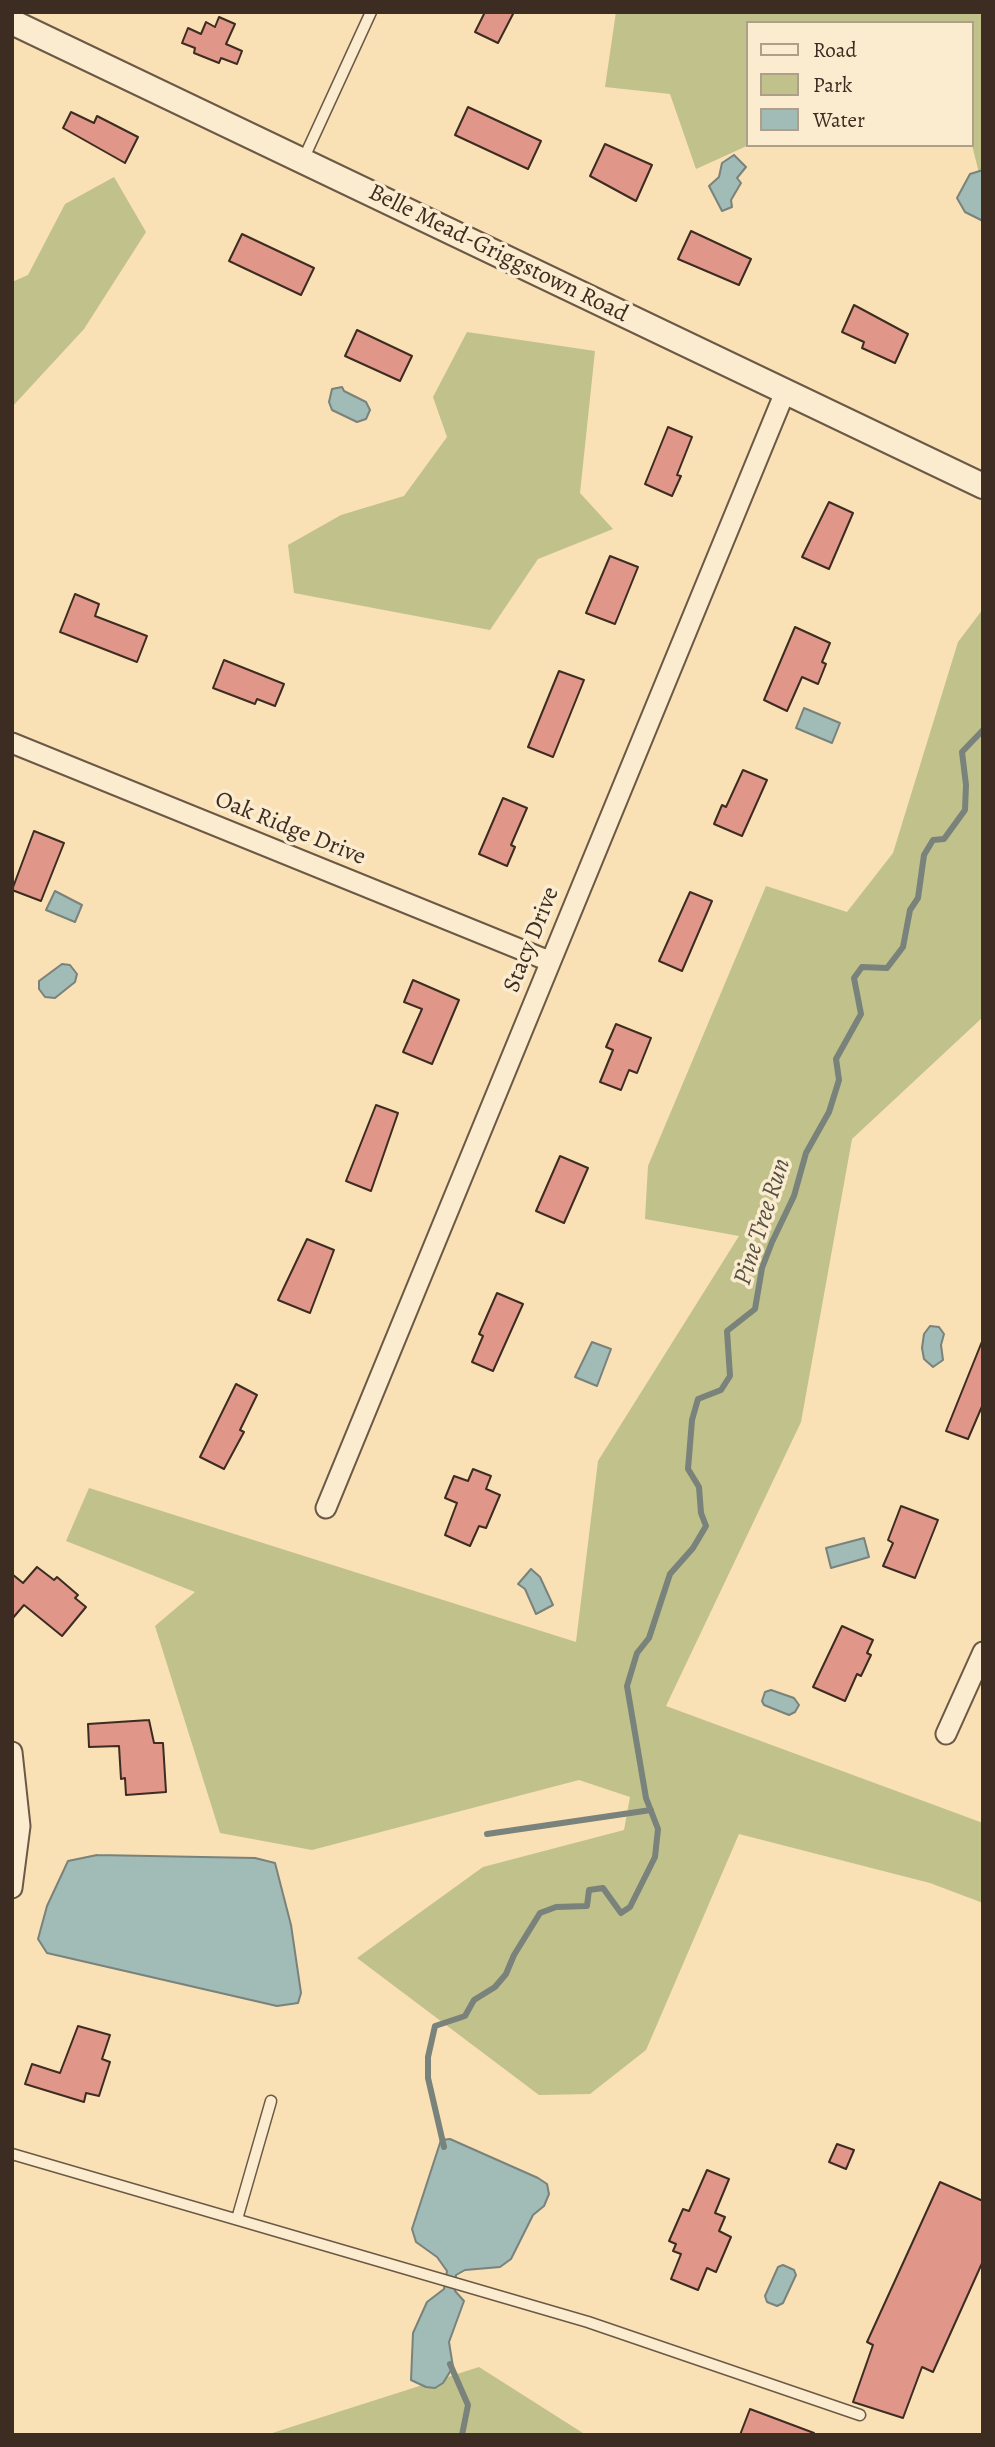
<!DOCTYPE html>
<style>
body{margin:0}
#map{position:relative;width:995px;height:2447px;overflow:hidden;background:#f9e0b5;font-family:Alegreya,serif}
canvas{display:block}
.frame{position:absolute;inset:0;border:14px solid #3c2c21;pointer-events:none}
.legend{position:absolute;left:746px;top:21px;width:228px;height:126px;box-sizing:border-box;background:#fbebcf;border:2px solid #af9f89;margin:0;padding:9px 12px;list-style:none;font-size:21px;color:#3c2c21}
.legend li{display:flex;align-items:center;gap:14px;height:35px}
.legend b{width:35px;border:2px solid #af9f89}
</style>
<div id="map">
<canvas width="995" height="2447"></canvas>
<div class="frame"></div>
<ul class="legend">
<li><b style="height:9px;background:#fbebcf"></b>Road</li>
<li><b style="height:19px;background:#c1c18b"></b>Park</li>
<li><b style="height:19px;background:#a1bbb7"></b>Water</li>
</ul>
</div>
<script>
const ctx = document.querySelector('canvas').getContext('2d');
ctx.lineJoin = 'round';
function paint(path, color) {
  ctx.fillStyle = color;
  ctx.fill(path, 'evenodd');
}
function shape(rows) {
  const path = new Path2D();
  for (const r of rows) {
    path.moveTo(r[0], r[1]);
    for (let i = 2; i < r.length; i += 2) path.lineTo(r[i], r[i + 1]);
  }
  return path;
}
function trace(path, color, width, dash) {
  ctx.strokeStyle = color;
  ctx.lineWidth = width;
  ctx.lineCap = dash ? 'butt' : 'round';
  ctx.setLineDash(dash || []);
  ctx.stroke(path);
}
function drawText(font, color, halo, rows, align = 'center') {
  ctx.font = font + ' Alegreya,serif';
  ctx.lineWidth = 7;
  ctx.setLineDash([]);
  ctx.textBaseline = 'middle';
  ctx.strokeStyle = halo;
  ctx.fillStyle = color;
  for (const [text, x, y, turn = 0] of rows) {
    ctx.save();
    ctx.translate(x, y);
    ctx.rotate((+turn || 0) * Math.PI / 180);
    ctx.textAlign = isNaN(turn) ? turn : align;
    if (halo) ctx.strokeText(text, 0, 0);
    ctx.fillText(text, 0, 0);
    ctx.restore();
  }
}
const green = shape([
 [616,12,983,12,983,189,972,145,972,23,748,23,749,145,696,169,670,94,605,87],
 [114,177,146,232,84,329,12,407,12,282,28,275,65,204],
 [467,332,595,351,580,493,613,529,538,559,490,630,294,593,288,545,341,515,404,496,447,437,433,397],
 [983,609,983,1017,852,1139,801,1422,666,1706,983,1823,983,1903,930,1883,739,1834,646,2050,590,2094,539,2095,357,1958,483,1867,624,1830,630,1797,579,1780,312,1850,220,1833,155,1626,195,1592,66,1541,89,1488,576,1642,598,1461,739,1236,645,1219,648,1166,766,886,847,912,893,853,958,642],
 [479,2367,586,2435,266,2435]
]);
const water = shape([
 [734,155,746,167,737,178,741,183,731,200,732,207,722,211,709,186,719,177,722,163,734,155],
 [983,170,983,221,965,212,957,198,970,174,983,170],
 [342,387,344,391,366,402,370,410,366,419,357,422,332,410,329,402,332,389,342,387],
 [804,708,840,723,832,743,796,728,804,708],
 [55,891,82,905,75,922,46,910,55,891],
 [62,964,70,965,77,974,75,982,55,998,45,997,39,989,39,981,62,964],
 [930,1326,939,1327,944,1334,941,1345,943,1360,933,1367,924,1359,922,1348,924,1334,930,1326],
 [592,1342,611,1349,597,1386,575,1377,592,1342],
 [864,1538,869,1557,831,1568,826,1548,864,1538],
 [531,1569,540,1577,553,1605,536,1614,525,1589,518,1584,531,1569],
 [771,1690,794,1698,799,1705,795,1712,789,1715,764,1705,762,1701,765,1692,771,1690],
 [97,1855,255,1858,275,1863,291,1925,301,1993,298,2003,277,2006,47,1953,38,1939,47,1906,68,1861,97,1855],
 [450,2139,538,2178,547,2184,549,2194,544,2206,533,2215,511,2259,500,2267,465,2270,456,2275,455,2291,464,2301,449,2342,453,2367,443,2383,435,2388,426,2387,411,2380,413,2333,427,2302,444,2289,447,2271,437,2257,416,2242,412,2229,441,2140,450,2139],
 [783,2265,794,2270,796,2275,783,2303,777,2306,767,2302,765,2296,778,2267,783,2265]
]);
const stream = shape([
 [487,1834,651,1810],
 [444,2147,428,2078,428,2057,435,2026,465,2016,474,2000,495,1987,506,1974,514,1955,540,1913,556,1907,587,1906,589,1890,603,1888,621,1913,630,1907,655,1857,658,1829,646,1798,627,1686,637,1653,649,1638,670,1574,693,1548,706,1526,701,1513,699,1487,688,1469,692,1420,698,1399,721,1390,730,1376,727,1331,755,1309,762,1268,772,1242,794,1196,806,1153,829,1112,839,1080,836,1059,861,1014,854,978,862,967,887,968,903,947,910,910,918,898,924,855,933,840,944,839,965,810,966,785,962,752,983,730],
 [450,2364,468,2405,462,2435]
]);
const building = shape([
 [485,12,514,12,498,43,475,32,485,12],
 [219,17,235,24,226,44,242,51,237,64,221,58,219,63,194,53,195,48,182,43,188,28,201,34,206,22,215,27,219,17],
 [468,107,541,141,528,169,455,135,468,107],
 [71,112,94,123,97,116,138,137,125,163,63,128,71,112],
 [605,144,652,165,636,201,590,176,605,144],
 [691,231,751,259,739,285,678,259,691,231],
 [242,234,314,268,301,295,229,261,242,234],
 [854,305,908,334,895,363,862,348,864,342,842,332,854,305],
 [357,330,412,356,400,381,345,356,357,330],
 [668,427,692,437,677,475,681,476,672,496,645,484,668,427],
 [829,502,853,513,829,569,802,557,829,502],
 [610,556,638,567,615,624,586,613,610,556],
 [75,594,99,604,95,616,147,636,137,662,60,632,75,594],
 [795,627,830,643,822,662,826,664,818,684,802,677,787,711,764,700,795,627],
 [224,660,284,684,275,706,257,699,255,704,213,688,224,660],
 [559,671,584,680,553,757,528,747,559,671],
 [743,770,767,780,742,836,714,824,722,805,726,807,743,770],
 [503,798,527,808,511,845,515,847,507,866,479,854,503,798],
 [34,831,64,843,41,901,12,890,34,831],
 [690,892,712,901,682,971,659,961,690,892],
 [413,980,459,1000,432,1064,403,1052,422,1009,404,1002,413,980],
 [616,1024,651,1038,637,1073,629,1070,621,1090,600,1082,613,1050,606,1047,616,1024],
 [376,1105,398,1113,371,1191,346,1181,376,1105],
 [560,1156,588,1168,564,1223,536,1211,560,1156],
 [307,1239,334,1250,310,1313,278,1300,307,1239],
 [497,1293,523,1304,493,1371,472,1362,483,1336,479,1334,497,1293],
 [983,1339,983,1404,968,1439,946,1431,983,1339],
 [236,1384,257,1395,240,1430,244,1432,224,1469,200,1457,236,1384],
 [473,1469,491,1476,486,1489,500,1495,486,1528,479,1526,470,1546,445,1535,457,1503,445,1498,454,1476,468,1481,473,1469],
 [901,1506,938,1520,915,1578,883,1566,893,1543,888,1540,901,1506],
 [37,1567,54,1580,57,1577,78,1595,75,1598,86,1607,62,1636,24,1605,12,1619,12,1574,23,1583,37,1567],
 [842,1626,873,1640,867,1653,871,1655,861,1676,857,1674,845,1701,813,1687,842,1626],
 [149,1720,154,1743,163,1743,166,1792,126,1795,125,1778,121,1779,119,1746,89,1747,88,1724,149,1720],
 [78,2026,110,2035,102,2059,110,2062,99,2096,86,2093,84,2102,25,2084,32,2064,60,2073,78,2026],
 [837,2144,854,2150,846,2169,829,2162,837,2144],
 [707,2170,729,2179,715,2213,725,2217,719,2231,731,2237,716,2272,707,2268,698,2290,671,2279,681,2254,673,2251,676,2244,669,2241,683,2209,689,2211,707,2170],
 [940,2182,983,2201,983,2261,933,2372,922,2367,903,2418,853,2402,873,2345,867,2342,940,2182],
 [750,2409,814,2433,814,2435,740,2435,750,2409]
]);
const service = shape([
 [303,160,371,12],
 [12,2154,588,2322,860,2415],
 [237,2219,271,2101]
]);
const minor = shape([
 [12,743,549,961],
 [326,1508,785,392],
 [946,1734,983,1652],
 [12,1752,20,1826,12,1888]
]);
const tertiary = shape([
 [12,22,983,486]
]);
const streetNames = [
 ["Belle Mead-Griggstown Road",498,254,26],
 ["Oak Ridge Drive",290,829,22],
 ["Stacy Drive",532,940,-68]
];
const waterNames = [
 ["Pine Tree Run",763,1222,-72]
];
paint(green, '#c1c18b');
paint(water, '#a1bbb7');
trace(water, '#79827b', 2);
trace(stream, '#79827b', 6);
paint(building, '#e09689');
trace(building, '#3c2c21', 2);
trace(service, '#6b5946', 13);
trace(minor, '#6b5946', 23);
trace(tertiary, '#6b5946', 28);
trace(service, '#fbebcf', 10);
trace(minor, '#fbebcf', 19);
trace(tertiary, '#fbebcf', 24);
drawText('24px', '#3c2c21', '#fbebcf', streetNames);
drawText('italic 26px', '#555046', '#fbebcf', waterNames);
</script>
